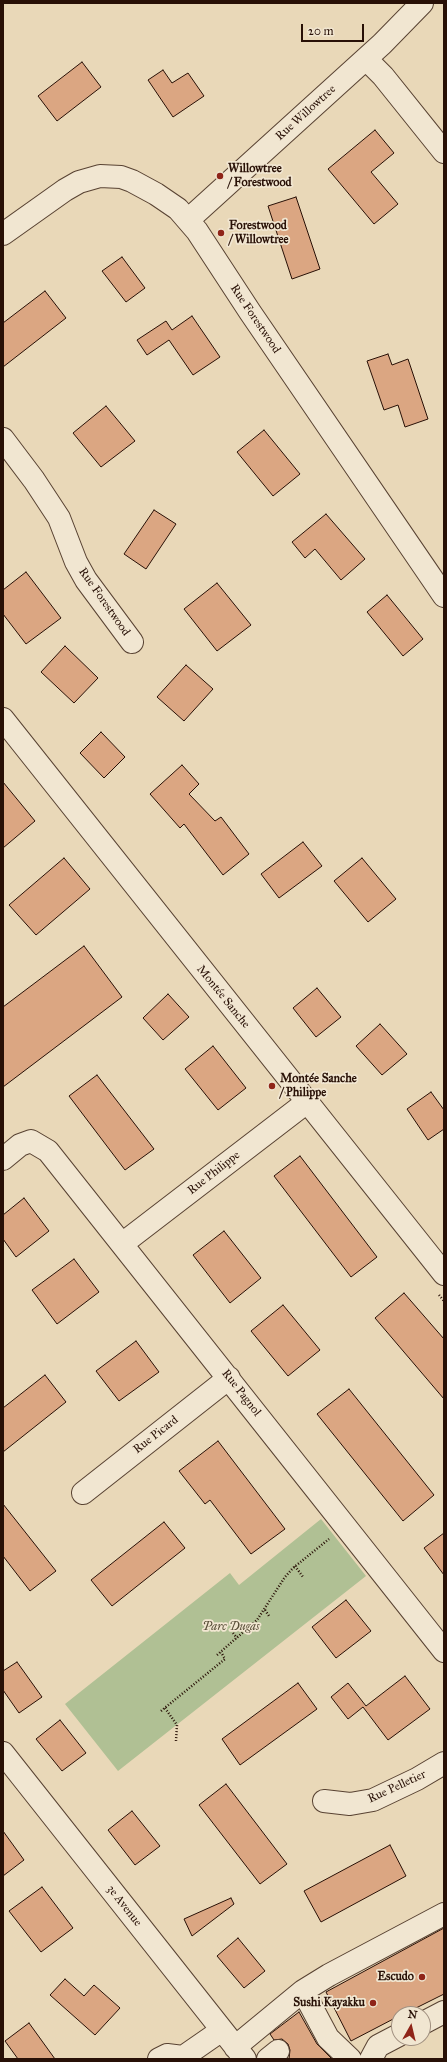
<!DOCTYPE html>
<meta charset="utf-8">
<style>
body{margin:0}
#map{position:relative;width:447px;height:2062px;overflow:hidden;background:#e9d8b8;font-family:"IM FELL Great Primer",serif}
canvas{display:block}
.frame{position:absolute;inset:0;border:4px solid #281006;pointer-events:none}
.north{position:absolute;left:391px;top:2006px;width:40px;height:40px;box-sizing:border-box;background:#f1e6d1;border:1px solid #a19080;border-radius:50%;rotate:8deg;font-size:11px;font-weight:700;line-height:16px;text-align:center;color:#281006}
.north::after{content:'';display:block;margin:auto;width:14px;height:18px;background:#8f2418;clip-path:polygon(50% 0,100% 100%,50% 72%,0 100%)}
.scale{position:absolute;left:301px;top:24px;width:63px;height:18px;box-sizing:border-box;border:2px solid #281006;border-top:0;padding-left:5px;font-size:12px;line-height:14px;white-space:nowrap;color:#281006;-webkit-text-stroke:3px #f1e6d1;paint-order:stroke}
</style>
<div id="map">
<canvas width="447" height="2062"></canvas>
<div class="frame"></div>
<div class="north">N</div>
<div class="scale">20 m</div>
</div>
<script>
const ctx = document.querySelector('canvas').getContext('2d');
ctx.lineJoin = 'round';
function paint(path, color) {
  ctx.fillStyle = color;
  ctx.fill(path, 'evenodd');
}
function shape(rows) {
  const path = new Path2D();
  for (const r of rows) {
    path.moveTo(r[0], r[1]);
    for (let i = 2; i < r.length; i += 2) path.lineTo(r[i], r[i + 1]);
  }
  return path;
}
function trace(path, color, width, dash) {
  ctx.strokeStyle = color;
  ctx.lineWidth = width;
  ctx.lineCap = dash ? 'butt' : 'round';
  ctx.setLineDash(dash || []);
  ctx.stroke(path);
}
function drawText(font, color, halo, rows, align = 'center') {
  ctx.font = font + ' "IM FELL Great Primer",serif';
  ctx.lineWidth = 3.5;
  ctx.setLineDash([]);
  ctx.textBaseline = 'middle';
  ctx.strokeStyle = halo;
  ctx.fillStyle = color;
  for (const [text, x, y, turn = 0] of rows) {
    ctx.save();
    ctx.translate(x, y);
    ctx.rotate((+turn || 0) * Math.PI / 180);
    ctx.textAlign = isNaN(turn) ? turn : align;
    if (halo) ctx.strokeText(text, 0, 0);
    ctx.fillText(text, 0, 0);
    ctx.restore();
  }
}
const green = shape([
 [321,1519,366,1576,118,1771,65,1704,230,1573,239,1585]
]);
const building = shape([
 [82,62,101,87,57,121,38,96,82,62],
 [163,70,172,83,188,73,204,96,173,117,148,80,163,70],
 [375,130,394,153,371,172,398,204,374,224,328,169,375,130],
 [296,197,320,269,292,279,268,206,296,197],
 [122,257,145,288,126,302,102,271,122,257],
 [45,291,66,318,3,367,3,323,45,291],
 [192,316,220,357,193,375,169,340,147,355,137,340,166,321,172,330,192,316],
 [388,354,392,365,408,359,428,419,405,427,398,405,384,410,367,361,388,354],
 [106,406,135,441,101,467,73,433,106,406],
 [264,430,300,474,273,496,237,452,264,430],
 [154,510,176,524,146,569,124,554,154,510],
 [326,514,365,559,341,580,315,549,305,558,292,542,326,514],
 [26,572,61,618,26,644,3,614,3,590,26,572],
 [217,583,251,625,217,651,184,609,217,583],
 [387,595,423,639,403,656,367,612,387,595],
 [65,646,98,678,74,703,41,672,65,646],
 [186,665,213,689,184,721,157,697,186,665],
 [101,732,125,757,104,778,80,753,101,732],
 [182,765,199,784,189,794,215,821,221,817,249,854,223,875,184,824,180,828,150,794,182,765],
 [3,782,35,821,3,848,3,782],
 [303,842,322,866,279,898,261,874,303,842],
 [64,858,90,889,36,935,9,905,64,858],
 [362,858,396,899,368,922,334,881,362,858],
 [84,946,122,997,3,1087,3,1007,84,946],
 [317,988,341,1017,316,1037,293,1008,317,988],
 [168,994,189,1017,163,1040,143,1018,168,994],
 [380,1024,407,1054,382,1075,356,1046,380,1024],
 [213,1046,246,1088,218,1110,185,1069,213,1046],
 [97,1075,154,1149,125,1170,69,1096,97,1075],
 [431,1092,444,1110,444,1129,428,1140,407,1109,431,1092],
 [300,1156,377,1257,351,1277,274,1176,300,1156],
 [24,1198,49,1231,16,1257,3,1239,3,1215,24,1198],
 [224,1231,261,1278,230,1303,193,1255,224,1231],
 [74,1259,99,1292,57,1324,32,1290,74,1259],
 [404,1293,444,1339,444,1399,375,1318,404,1293],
 [283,1305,320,1350,288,1376,251,1331,283,1305],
 [136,1341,159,1372,119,1401,96,1371,136,1341],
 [45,1375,66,1402,3,1452,3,1408,45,1375],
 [349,1389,434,1495,403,1521,317,1414,349,1389],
 [218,1441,285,1529,251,1554,210,1500,205,1504,179,1471,218,1441],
 [3,1504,56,1571,30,1591,3,1556,3,1504],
 [164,1522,185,1548,112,1606,91,1580,164,1522],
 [444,1533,444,1575,424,1548,444,1533],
 [346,1600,371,1631,336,1658,312,1627,346,1600],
 [17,1662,42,1697,19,1713,3,1690,3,1671,17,1662],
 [405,1676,430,1709,388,1740,363,1707,348,1719,331,1697,348,1683,366,1706,405,1676],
 [298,1683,317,1709,240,1765,222,1739,298,1683],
 [60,1720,86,1753,62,1771,36,1739,60,1720],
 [226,1784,287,1864,260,1884,199,1805,226,1784],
 [132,1811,160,1846,135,1865,108,1830,132,1811],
 [3,1831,24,1860,3,1876,3,1831],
 [390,1845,406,1876,321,1922,304,1891,390,1845],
 [42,1887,73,1928,41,1952,9,1911,42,1887],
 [231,1898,234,1904,192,1936,184,1919,231,1898],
 [444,1928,444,1994,404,2014,399,2014,399,2016,351,2041,326,1992,444,1928],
 [238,1938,265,1971,244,1988,217,1956,238,1938],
 [65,1979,84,1996,94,1985,120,2008,95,2035,50,1995,65,1979],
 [299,2012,317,2044,332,2059,289,2059,290,2050,288,2044,282,2039,274,2040,270,2034,299,2012],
 [29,2023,55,2059,18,2059,5,2041,29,2023]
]);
const path = shape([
 [439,1295,444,1301],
 [295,1566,303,1577],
 [265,1610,269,1616],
 [233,1633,237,1638],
 [217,1655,257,1620,285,1577,293,1568,329,1539],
 [165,1708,177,1725,176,1741],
 [161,1711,225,1659,221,1652]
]);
const minor = shape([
 [366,59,383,76,444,152],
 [188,220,382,44,422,3],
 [3,234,65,190,79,182,100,176,121,177,132,181,156,194,178,209,197,231,250,312,444,596],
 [3,439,34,480,59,518,76,562,86,580,132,642],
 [3,719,444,1274],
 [3,1159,20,1145,31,1141,48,1151,444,1651],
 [122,1244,307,1102],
 [83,1493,229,1378],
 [3,1753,245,2059],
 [324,1801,350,1804,373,1800,417,1779,444,1763],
 [303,1991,329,1975,444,1914],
 [423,2023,444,2012],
 [235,2047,303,1991,328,2038,350,2059],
 [159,2059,167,2055,183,2057],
 [185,2059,183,2057,222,2030],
 [268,2059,278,2051],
 [371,2059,378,2046,399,2035]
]);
const markers = [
 [220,176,4,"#8f2418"],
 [221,233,4,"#8f2418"],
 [272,1086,4,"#8f2418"],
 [422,1977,4,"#8f2418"],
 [373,2003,4,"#8f2418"]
];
const streetNames = [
 ["Rue Willowtree",306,113,-42],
 ["Rue Forestwood",255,319,56],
 ["Rue Forestwood",104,602,55],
 ["Montée Sanche",223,997,51],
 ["Rue Philippe",214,1173,-38],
 ["Rue Pagnol",241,1393,52],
 ["Rue Picard",156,1435,-38],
 ["Rue Pelletier",397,1787,-25],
 ["3e Avenue",124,1906,52]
];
const poiNames = [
 ["Willowtree",228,169],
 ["/ Forestwood",228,183],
 ["Forestwood",229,226],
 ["/ Willowtree",229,240],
 ["Montée Sanche",280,1079],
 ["/ Philippe",280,1093],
 ["Escudo",414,1977,"right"],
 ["Sushi Kayakku",365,2003,"right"]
];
const parkNames = [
 ["Parc Dugas",231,1627]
];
paint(green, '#b0c094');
paint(building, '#dba682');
trace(building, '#281006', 1);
trace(minor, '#584232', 24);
trace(path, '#281006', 2.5, [1, 2]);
trace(minor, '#f1e6d1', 22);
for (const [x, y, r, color] of markers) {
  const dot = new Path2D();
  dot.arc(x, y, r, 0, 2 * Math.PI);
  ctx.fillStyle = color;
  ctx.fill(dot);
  trace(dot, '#f1e6d1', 1.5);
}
drawText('12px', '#281006', '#f1e6d1', streetNames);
drawText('bold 12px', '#281006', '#f1e6d1', poiNames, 'left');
drawText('italic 12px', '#584e38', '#f1e6d1', parkNames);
</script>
